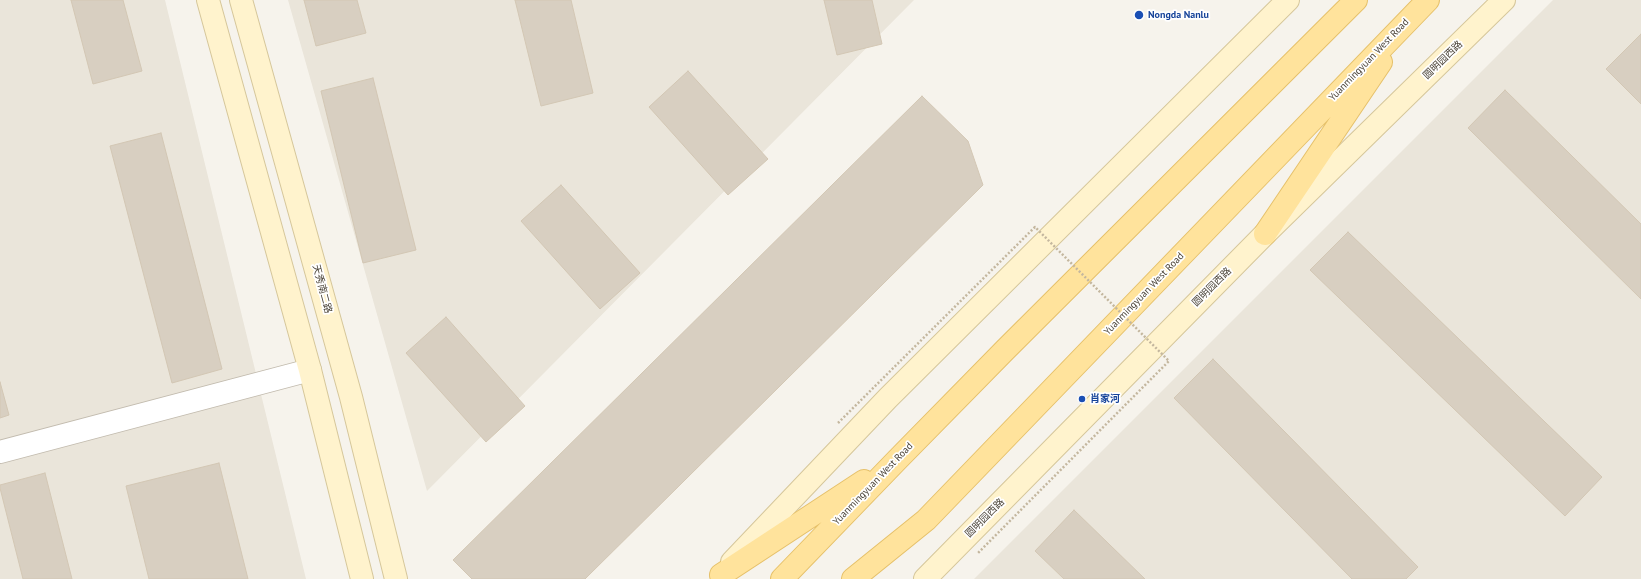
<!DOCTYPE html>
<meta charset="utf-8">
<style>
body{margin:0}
canvas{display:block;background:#f6f3ec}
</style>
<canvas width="1641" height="579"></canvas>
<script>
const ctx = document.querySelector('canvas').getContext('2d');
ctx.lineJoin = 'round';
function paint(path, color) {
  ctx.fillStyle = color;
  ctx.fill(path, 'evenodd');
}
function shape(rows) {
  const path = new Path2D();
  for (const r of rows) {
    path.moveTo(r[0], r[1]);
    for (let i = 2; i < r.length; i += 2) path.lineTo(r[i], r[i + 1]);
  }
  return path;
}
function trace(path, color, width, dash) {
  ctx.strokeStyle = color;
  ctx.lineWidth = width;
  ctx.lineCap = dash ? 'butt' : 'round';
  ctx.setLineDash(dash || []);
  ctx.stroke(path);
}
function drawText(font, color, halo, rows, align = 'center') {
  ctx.font = font + ' "PT Sans","Noto Sans SC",sans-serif';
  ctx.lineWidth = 3.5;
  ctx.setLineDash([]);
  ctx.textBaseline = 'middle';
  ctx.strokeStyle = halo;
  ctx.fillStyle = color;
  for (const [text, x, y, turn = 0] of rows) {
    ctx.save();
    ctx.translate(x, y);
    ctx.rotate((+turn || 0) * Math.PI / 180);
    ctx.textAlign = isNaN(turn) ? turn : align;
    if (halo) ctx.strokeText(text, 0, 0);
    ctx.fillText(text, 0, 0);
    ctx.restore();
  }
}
const residential = shape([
 [0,0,165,0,306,579,0,579],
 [288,0,914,0,427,491],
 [1553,0,1641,0,1641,579,974,579]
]);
const building = shape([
 [71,0,123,0,142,71,93,84,71,0],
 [304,0,357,0,366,33,316,46,304,0],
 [515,0,571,0,593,93,541,106,515,0],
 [824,0,872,0,882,44,837,55,824,0],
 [1641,34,1641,104,1606,69,1641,34],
 [688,71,768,159,728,195,649,107,688,71],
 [373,78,416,250,363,263,321,91,373,78],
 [1505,90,1641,224,1641,299,1468,128,1505,90],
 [922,96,968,141,983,185,585,579,472,579,453,560,922,96],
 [161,133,222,369,172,383,110,146,161,133],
 [561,185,640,273,600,309,521,221,561,185],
 [1348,232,1602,477,1565,516,1310,270,1348,232],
 [446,317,525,406,486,442,406,353,446,317],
 [1213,359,1418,567,1406,579,1352,579,1174,398,1213,359],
 [0,382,9,415,0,418,0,382],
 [219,463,248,579,149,579,126,486,219,463],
 [45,473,72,579,23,579,0,488,0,485,45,473],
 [1074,510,1145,579,1064,579,1035,551,1074,510]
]);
const street = shape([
 [0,452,310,370]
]);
const secondary = shape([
 [208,0,310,370,362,579],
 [241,0,351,397,396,579],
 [732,562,888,398,1288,0],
 [925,579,1265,234,1504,0]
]);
const primary = shape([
 [1265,234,1381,62],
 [721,575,864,481],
 [782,579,897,460,1005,350,1356,0],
 [853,579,926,520,1428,0]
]);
const pathBridge = shape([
 [838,423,1035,227,1169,361,978,553]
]);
const markers = [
 [1139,15,5,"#1a4fb4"],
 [1082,399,4,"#1a4fb4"]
];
const transitNames = [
 ["Nongda Nanlu",1148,15],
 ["肖家河",1090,399]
];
const streetNames = [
 ["Yuanmingyuan West Road",1369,60,-46],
 ["圆明园西路",1443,60,-44],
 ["圆明园西路",1212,287,-45],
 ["天秀南二路",322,289,75],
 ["Yuanmingyuan West Road",1144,294,-46],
 ["Yuanmingyuan West Road",873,484,-46],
 ["圆明园西路",985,518,-45]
];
paint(residential, '#eae5da');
paint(building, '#d8cfc1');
trace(building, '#d3c7b4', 1);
trace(street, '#c2bbae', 24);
trace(secondary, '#d6c79b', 24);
trace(primary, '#e6c16a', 24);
trace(street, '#fff', 22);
trace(secondary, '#fff3cd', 22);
trace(primary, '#ffe39c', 22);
trace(pathBridge, '#c4b79f', 2.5, [2, 2]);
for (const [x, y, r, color] of markers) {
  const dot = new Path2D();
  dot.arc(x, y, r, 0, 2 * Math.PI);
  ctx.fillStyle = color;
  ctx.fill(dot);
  trace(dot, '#fff', 1.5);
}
drawText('bold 10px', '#164399', '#fff', transitNames, 'left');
drawText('10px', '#4b4439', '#fff', streetNames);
</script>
